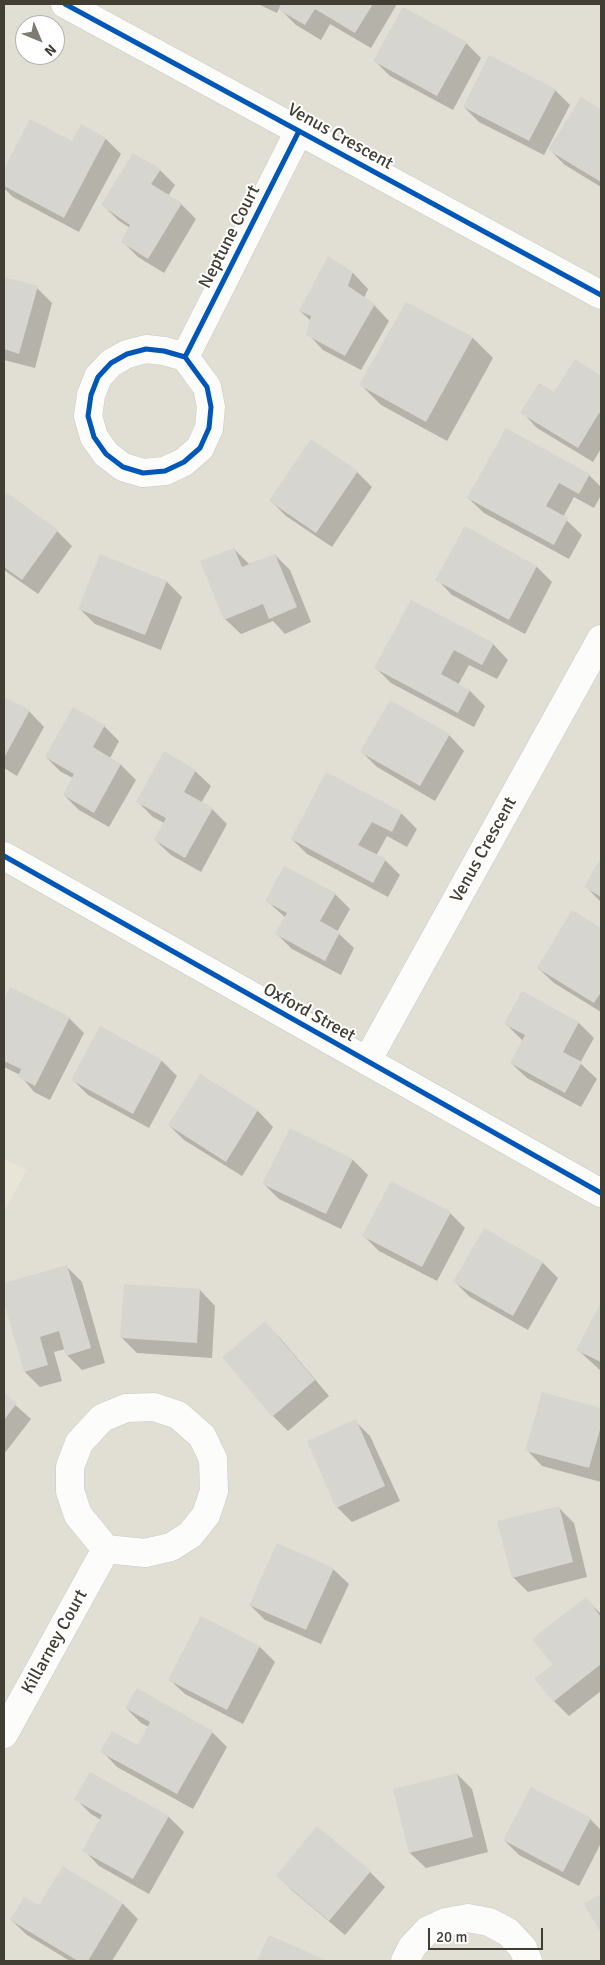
<!DOCTYPE html>
<style>
body{margin:0}
#map{position:relative;width:605px;height:1965px;overflow:hidden;background:#edece6;font-family:Signika,sans-serif}
canvas{display:block}
.frame{position:absolute;inset:0;border:5px solid #423e34;pointer-events:none}
.north{position:absolute;left:15px;top:15px;width:50px;height:50px;box-sizing:border-box;background:#fff;border:1px solid #b3b2ae;border-radius:50%;rotate:135deg;font-size:14px;font-weight:700;line-height:20px;text-align:center;color:#423e34}
.north::after{content:'';display:block;margin:auto;width:18px;height:22px;background:#7e7b72;clip-path:polygon(50% 0,100% 100%,50% 72%,0 100%)}
.scale{position:absolute;left:428px;top:1928px;width:115px;height:22px;box-sizing:border-box;border:2px solid #423e34;border-top:0;padding-left:6px;font-size:15px;line-height:18px;white-space:nowrap;color:#423e34;-webkit-text-stroke:4px #fff;paint-order:stroke}
</style>
<div id="map">
<canvas width="605" height="1965"></canvas>
<div class="frame"></div>
<div class="north">N</div>
<div class="scale">20 m</div>
</div>
<script>
const ctx = document.querySelector('canvas').getContext('2d');
ctx.lineJoin = 'round';
function paint(path, color) {
  ctx.fillStyle = color;
  ctx.fill(path, 'evenodd');
}
function shape(rows) {
  const path = new Path2D();
  for (const r of rows) {
    path.moveTo(r[0], r[1]);
    for (let i = 2; i < r.length; i += 2) path.lineTo(r[i], r[i + 1]);
  }
  return path;
}
function trace(path, color, width, dash) {
  ctx.strokeStyle = color;
  ctx.lineWidth = width;
  ctx.lineCap = dash ? 'butt' : 'round';
  ctx.setLineDash(dash || []);
  ctx.stroke(path);
}
function drawText(font, color, halo, rows, align = 'center') {
  ctx.font = font + ' Signika,sans-serif';
  ctx.lineWidth = 4;
  ctx.setLineDash([]);
  ctx.textBaseline = 'middle';
  ctx.strokeStyle = halo;
  ctx.fillStyle = color;
  for (const [text, x, y, turn = 0] of rows) {
    ctx.save();
    ctx.translate(x, y);
    ctx.rotate((+turn || 0) * Math.PI / 180);
    ctx.textAlign = isNaN(turn) ? turn : align;
    if (halo) ctx.strokeText(text, 0, 0);
    ctx.fillText(text, 0, 0);
    ctx.restore();
  }
}
const residential = shape([
 [4,4,601,4,601,1961,4,1961],
 [25,25,55,25,55,55,25,55]
]);
const education = shape([
 [4,1159,27,1170,4,1212]
]);
const shadow = shape([
 [258,4,281,4,277,13],
 [284,4,397,4,371,48,330,24,321,40,296,25,281,10],
 [466,43,481,58,453,110,390,76,375,61],
 [555,90,570,105,544,155,479,122,464,107],
 [581,98,601,110,601,187,565,165,550,150],
 [31,121,73,143,81,126,106,139,121,154,79,232,13,197,4,188,4,172],
 [160,170,175,185,168,196,181,204,196,219,164,273,138,257,123,242,130,228,118,220,103,205],
 [328,258,353,273,368,289,364,298,374,305,389,321,361,370,323,350,308,334,311,321,300,311],
 [4,278,37,288,52,303,35,368,4,360],
 [473,338,493,358,447,441,381,405,361,385],
 [575,361,601,377,601,449,593,462,537,428,522,412,554,393],
 [357,472,372,487,332,547,286,516,271,501],
 [589,475,601,487,601,495,594,508,574,497,563,517,582,535,569,559,484,513,468,498],
 [4,492,57,531,72,546,38,594,4,570],
 [465,528,537,567,552,582,525,634,452,595,437,579],
 [234,549,249,564,275,555,290,570,311,622,285,634,273,621,241,634,225,619],
 [101,556,167,582,182,597,161,650,95,624,80,609],
 [412,601,493,644,508,660,497,679,469,665,458,685,470,691,485,706,474,727,391,683,376,668],
 [4,698,29,711,44,727,17,776,4,768],
 [104,726,119,741,110,758,121,765,136,780,109,827,79,810,64,795,73,778,61,772,46,757],
 [449,735,464,751,435,801,377,767,362,752],
 [195,771,211,786,201,803,212,809,227,824,201,872,171,855,155,840,164,823,153,817,138,802],
 [327,773,402,814,417,829,407,847,387,836,376,856,385,860,400,875,388,897,307,854,292,839],
 [601,860,601,902,586,887],
 [335,894,350,909,337,932,354,948,341,975,292,949,277,934,286,918,267,901],
 [573,912,601,929,601,1012,554,983,538,968],
 [11,989,69,1018,84,1033,50,1100,34,1092,20,1075,4,1067,4,1003],
 [579,1023,594,1038,580,1063,597,1079,581,1107,527,1078,511,1063,523,1041,506,1024],
 [101,1027,162,1061,177,1076,149,1128,88,1095,72,1079],
 [200,1076,258,1111,273,1127,242,1176,184,1140,169,1125],
 [290,1130,353,1160,368,1175,341,1229,279,1199,264,1184],
 [450,1213,465,1228,437,1281,379,1251,364,1236],
 [543,1263,558,1278,528,1330,470,1297,455,1282],
 [66,1266,82,1282,105,1363,82,1370,67,1355,65,1349,54,1352,62,1381,40,1387,25,1372,4,1297,4,1285],
 [200,1290,215,1306,212,1358,137,1353,122,1338],
 [601,1304,601,1371,578,1350],
 [264,1323,280,1338,329,1396,288,1431,273,1416],
 [543,1393,601,1409,601,1482,542,1466,527,1450],
 [4,1395,31,1419,4,1454],
 [355,1421,370,1436,400,1501,352,1522,337,1507],
 [559,1508,574,1523,587,1577,528,1592,513,1577],
 [333,1569,349,1584,321,1644,265,1620,250,1605],
 [586,1599,601,1614,601,1691,569,1716,554,1701,536,1678,555,1665],
 [202,1617,260,1647,275,1662,243,1724,185,1694,169,1679],
 [126,1708,212,1732,227,1747,193,1809,117,1767,102,1751,138,1747,149,1727,141,1723],
 [91,1773,169,1817,184,1832,149,1894,99,1866,84,1850,101,1820,91,1814,76,1799],
 [457,1774,472,1789,488,1852,426,1868,410,1853,394,1790],
 [532,1788,590,1819,601,1830,601,1843,579,1886,519,1855,504,1840],
 [63,1868,123,1904,138,1919,112,1961,70,1961,27,1935,11,1920,40,1907],
 [370,1872,385,1887,345,1935,293,1891,278,1876],
 [270,1936,325,1961,258,1961]
]);
const building = shape([
 [282,4,373,4,355,33,315,9,305,25,279,10],
 [403,7,467,42,437,96,373,61],
 [489,55,556,89,529,141,463,107],
 [581,97,601,109,601,182,548,150],
 [30,119,72,141,81,124,106,138,64,218,4,186,4,169],
 [133,153,161,169,151,184,182,203,148,259,121,242,130,225,101,205],
 [328,256,353,272,348,286,375,304,345,356,306,335,311,316,299,311],
 [4,277,38,286,19,354,4,349],
 [406,302,473,337,426,422,359,385],
 [575,359,601,376,601,414,599,413,578,448,520,413,539,383,554,392],
 [506,428,590,474,579,494,559,483,546,506,568,518,554,545,467,498],
 [311,439,358,471,316,533,269,501],
 [4,491,58,530,22,580,4,567],
 [465,526,537,566,509,620,435,580],
 [234,548,242,567,275,554,297,607,269,619,263,604,224,620,200,561],
 [100,554,167,581,145,635,78,609],
 [411,600,494,643,482,665,454,650,441,674,470,690,458,713,374,668],
 [4,697,30,710,4,758],
 [390,700,450,734,420,786,360,752],
 [73,707,105,725,93,747,121,764,94,813,63,795,74,774,45,757],
 [164,751,196,770,184,792,213,808,185,858,154,840,166,818,136,802],
 [326,772,402,812,392,832,372,822,358,845,386,859,373,883,291,839],
 [601,858,601,897,584,887],
 [284,866,336,893,320,921,340,932,325,961,275,934,287,913,265,901],
 [572,910,601,928,601,992,594,1003,537,968],
 [10,987,70,1017,35,1086,18,1077,21,1069,4,1061,4,1000],
 [522,991,579,1022,563,1052,582,1062,565,1093,510,1063,525,1035,504,1024],
 [100,1026,162,1060,133,1114,71,1080],
 [200,1074,258,1110,226,1162,168,1125],
 [290,1128,353,1159,326,1214,262,1184],
 [391,1181,451,1212,422,1267,362,1236],
 [484,1228,543,1262,513,1316,453,1282],
 [67,1265,91,1348,66,1356,59,1331,40,1337,48,1365,24,1372,4,1302,4,1283],
 [124,1284,200,1289,197,1343,120,1338],
 [601,1302,601,1362,576,1350],
 [265,1321,315,1380,272,1417,222,1357],
 [542,1392,601,1408,601,1426,589,1468,525,1451],
 [4,1393,17,1403,4,1420],
 [356,1419,385,1486,336,1508,307,1441],
 [559,1506,573,1562,512,1578,497,1521],
 [277,1543,334,1568,306,1630,249,1605],
 [586,1597,601,1617,601,1664,553,1702,534,1678,553,1665,532,1639],
 [201,1616,260,1646,227,1710,168,1680],
 [137,1688,213,1731,177,1794,100,1752,112,1731,138,1745,150,1722,125,1708],
 [90,1772,169,1816,133,1879,82,1851,102,1815,74,1800],
 [457,1773,473,1837,409,1853,393,1789],
 [531,1787,591,1818,563,1872,503,1840],
 [317,1826,371,1871,329,1921,276,1876],
 [63,1866,123,1903,88,1961,78,1961,10,1920,24,1897,39,1905],
 [601,1894,601,1933,584,1904],
 [269,1935,328,1961,257,1961]
]);
const minor = shape([
 [65,4,601,295],
 [185,357,164,351,146,349,127,354,111,363,98,377,91,395,88,416,94,437,106,454,123,467,143,473,165,471,184,462,200,448,209,428,211,407,207,387,185,357,299,131],
 [367,1061,601,639],
 [154,1407,178,1415,202,1436,213,1459,214,1491,206,1515,190,1535,171,1547,145,1553,106,1549,78,1515,70,1491,70,1467,79,1443,102,1418,126,1408,154,1407],
 [4,1734,106,1549],
 [405,1961,412,1947,427,1931,446,1922,468,1918,489,1922,508,1932,523,1948,528,1961]
]);
const tertiary = shape([
 [4,856,601,1193]
]);
const cycleway = shape([
 [65,4,601,295],
 [185,357,164,351,146,349,127,354,111,363,98,377,91,395,88,416,94,437,106,454,123,467,143,473,165,471,184,462,200,448,209,428,211,407,207,387,185,357,299,131],
 [4,856,601,1193]
]);
const streetNames = [
 ["Venus Crescent",340,137,29],
 ["Neptune Court",230,237,-63],
 ["Venus Crescent",484,850,-61],
 ["Oxford Street",309,1013,29],
 ["Killarney Court",55,1642,-61]
];
paint(residential, '#e1dfd4');
paint(education, '#e8e5d6');
paint(shadow, '#0003');
paint(building, '#d7d5cf');
trace(minor, '#cbcac4', 29);
trace(tertiary, '#cbcac4', 29);
trace(minor, '#fcfcfb', 28);
trace(tertiary, '#fcfcfb', 28);
trace(cycleway, '#0057b8', 5);
drawText('18px', '#423e34', '#fff', streetNames);
</script>
